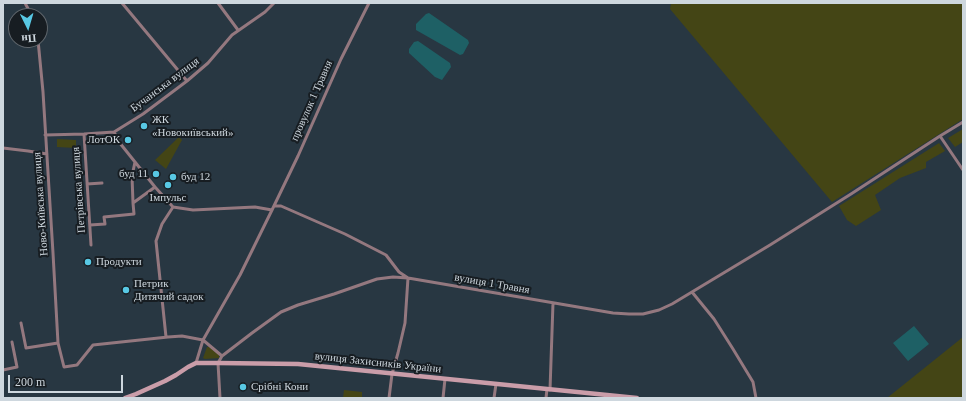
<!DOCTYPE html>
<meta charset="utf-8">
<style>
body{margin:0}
#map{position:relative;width:966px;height:401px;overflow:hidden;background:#283742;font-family:"Times New Roman",serif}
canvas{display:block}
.frame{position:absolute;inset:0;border:4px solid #ced7de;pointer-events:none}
.north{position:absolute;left:8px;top:8px;width:40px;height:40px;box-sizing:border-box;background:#171d22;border:1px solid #60676d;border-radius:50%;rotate:175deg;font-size:11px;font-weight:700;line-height:16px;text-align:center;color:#ced7de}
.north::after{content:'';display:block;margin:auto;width:14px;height:18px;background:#58c8e4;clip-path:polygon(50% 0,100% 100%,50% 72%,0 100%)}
.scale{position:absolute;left:8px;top:375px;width:115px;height:18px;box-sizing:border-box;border:2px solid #ced7de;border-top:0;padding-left:5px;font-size:12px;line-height:14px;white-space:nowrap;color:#ced7de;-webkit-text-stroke:3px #171d22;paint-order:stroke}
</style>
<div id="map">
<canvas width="966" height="401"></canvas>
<div class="frame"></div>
<div class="north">Пн</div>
<div class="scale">200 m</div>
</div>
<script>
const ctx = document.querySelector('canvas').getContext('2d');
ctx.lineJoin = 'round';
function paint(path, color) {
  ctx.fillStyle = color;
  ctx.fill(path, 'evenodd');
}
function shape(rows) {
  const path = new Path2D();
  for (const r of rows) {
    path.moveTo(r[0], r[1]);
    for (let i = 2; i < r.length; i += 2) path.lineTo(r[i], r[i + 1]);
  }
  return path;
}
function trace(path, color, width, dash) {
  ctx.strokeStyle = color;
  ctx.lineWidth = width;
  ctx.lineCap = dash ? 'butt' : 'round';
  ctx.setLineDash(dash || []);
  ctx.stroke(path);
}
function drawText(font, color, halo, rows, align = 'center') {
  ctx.font = font + ' "Times New Roman",serif';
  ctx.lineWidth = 4;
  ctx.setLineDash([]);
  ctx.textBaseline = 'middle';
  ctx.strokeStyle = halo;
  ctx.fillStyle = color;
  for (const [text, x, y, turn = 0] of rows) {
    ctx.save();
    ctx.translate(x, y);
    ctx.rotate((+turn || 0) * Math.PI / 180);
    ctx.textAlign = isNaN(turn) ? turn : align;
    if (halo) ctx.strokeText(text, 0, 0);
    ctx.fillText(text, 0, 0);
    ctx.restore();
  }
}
const green = shape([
 [671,3,963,3,963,119,832,202,670,9],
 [963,129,963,142,955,147,948,138],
 [179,137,182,140,166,169,155,160],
 [57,139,76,140,76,148,57,147],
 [939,143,945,151,926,162,926,168,900,178,875,195,881,210,856,226,847,220,839,206],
 [963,337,963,398,887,398],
 [207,347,209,347,219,355,219,358,205,359,203,358],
 [344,390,362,392,362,398,343,398]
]);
const water = shape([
 [429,13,468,40,469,43,463,54,460,55,416,30,416,24,426,14],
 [418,41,450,63,451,67,442,80,435,77,409,53,409,49,414,42],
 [914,326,929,344,908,361,893,343]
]);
const street = shape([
 [25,3,32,16],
 [122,3,187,81],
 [218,3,238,30],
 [38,40,43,92,53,253,58,343,64,367,77,365,93,345,168,337,182,336,203,340,222,356],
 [114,132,119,142,155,187,173,207,193,210,255,207,272,210],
 [84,134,91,245],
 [45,135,84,134,114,132,143,114,187,81,208,63,232,35,265,12,274,3],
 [940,136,963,170],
 [3,148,28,151,47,154],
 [135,162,132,176,133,203,155,187],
 [87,184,102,183],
 [274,206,281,206,345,234,386,255,399,272,408,278,405,323,398,353,392,374,389,398],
 [90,225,105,224,104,217,134,214,133,203],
 [692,292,714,319,733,349,753,382,756,398],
 [21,323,26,348,58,343],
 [166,337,156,241,162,224,173,207],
 [196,363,203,340,240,275,272,210,298,156,341,59,369,3],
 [3,370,17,367,12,342],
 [550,390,553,303],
 [220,398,218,363,222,356,252,333,281,312,298,305,334,294,377,279,393,277,408,278,613,313,629,314,643,314,659,310,672,304,770,245,851,194,940,136,963,122],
 [443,398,445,379],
 [494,398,496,384],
 [546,398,547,389]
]);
const secondary = shape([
 [125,398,136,394,165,381,176,375,188,367,196,363,218,363,298,364,637,398]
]);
const markers = [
 [144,126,4,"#58c8e4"],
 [128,140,4,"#58c8e4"],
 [156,174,4,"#58c8e4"],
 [173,177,4,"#58c8e4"],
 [168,185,4,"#58c8e4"],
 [88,262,4,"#58c8e4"],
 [126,290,4,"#58c8e4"],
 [243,387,4,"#58c8e4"]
];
const streetNames = [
 ["Бучанська вулиця",165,85,-37],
 ["провулок 1 Травня",312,101,-66],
 ["Петрівська вулиця",79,190,-94],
 ["Ново-Київська вулиця",41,204,-94],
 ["вулиця 1 Травня",492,284,10],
 ["вулиця Захисників України",378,363,6]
];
const poiNames = [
 ["ЖК",152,120],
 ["«Новокиївський»",152,133],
 ["ЛотОК",120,140,"right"],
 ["буд 11",148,174,"right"],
 ["буд 12",181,177],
 ["Імпульс",168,198,"center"],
 ["Продукти",96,262],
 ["Петрик",134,284],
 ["Дитячий садок",134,297],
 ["Срібні Кони",251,387]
];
paint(green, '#444515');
paint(water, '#1e6065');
trace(street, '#94787f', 3);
trace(secondary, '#ca9da9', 4.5);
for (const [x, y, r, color] of markers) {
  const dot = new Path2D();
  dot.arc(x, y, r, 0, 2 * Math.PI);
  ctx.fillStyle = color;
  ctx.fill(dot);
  trace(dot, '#171d22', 1.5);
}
drawText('11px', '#ced7de', '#171d22', streetNames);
drawText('11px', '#ced7de', '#171d22', poiNames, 'left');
</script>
